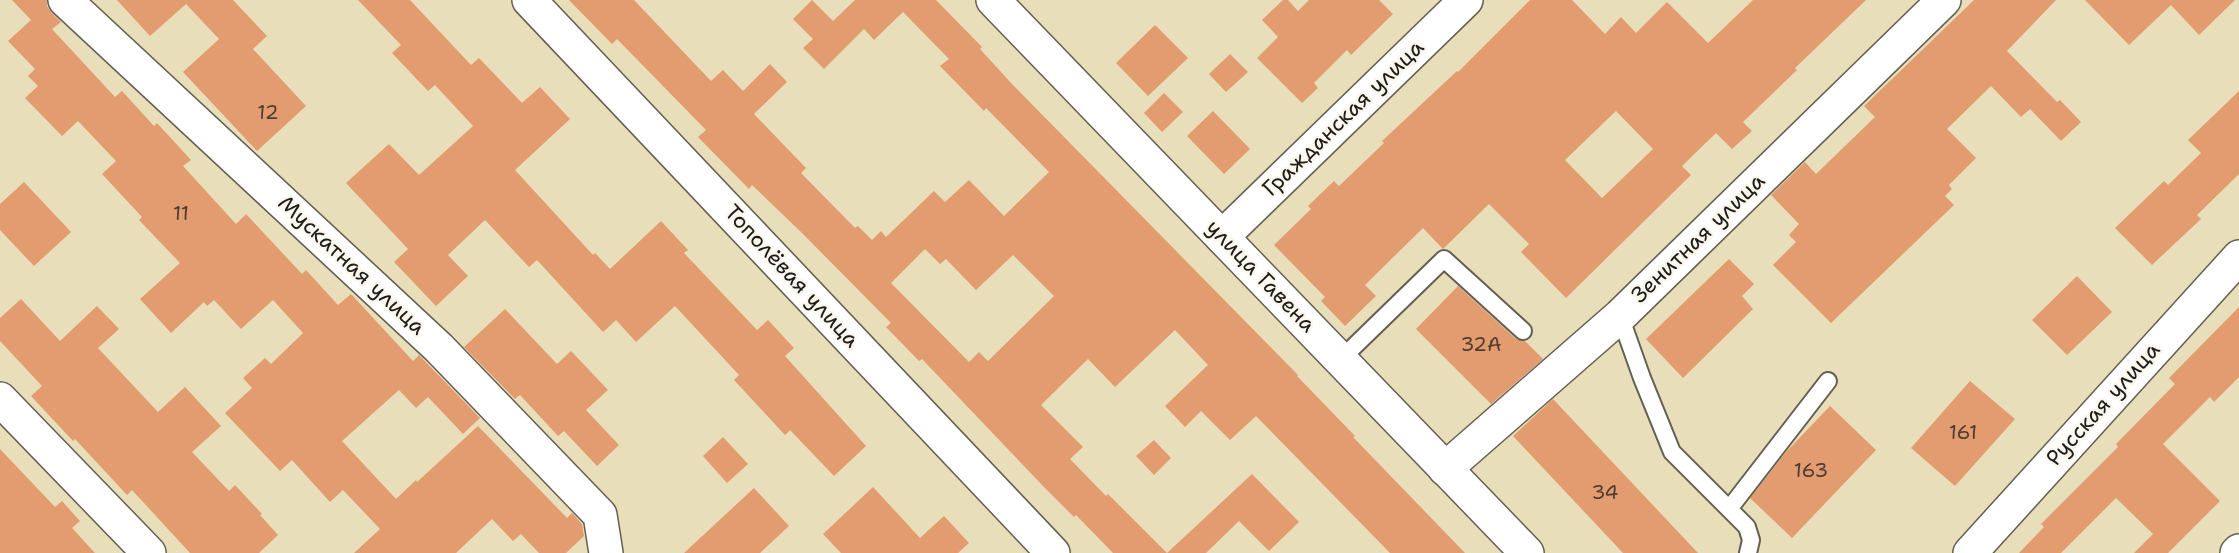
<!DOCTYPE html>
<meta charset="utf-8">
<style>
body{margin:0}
canvas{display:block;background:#e8deb9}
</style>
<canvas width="2239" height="553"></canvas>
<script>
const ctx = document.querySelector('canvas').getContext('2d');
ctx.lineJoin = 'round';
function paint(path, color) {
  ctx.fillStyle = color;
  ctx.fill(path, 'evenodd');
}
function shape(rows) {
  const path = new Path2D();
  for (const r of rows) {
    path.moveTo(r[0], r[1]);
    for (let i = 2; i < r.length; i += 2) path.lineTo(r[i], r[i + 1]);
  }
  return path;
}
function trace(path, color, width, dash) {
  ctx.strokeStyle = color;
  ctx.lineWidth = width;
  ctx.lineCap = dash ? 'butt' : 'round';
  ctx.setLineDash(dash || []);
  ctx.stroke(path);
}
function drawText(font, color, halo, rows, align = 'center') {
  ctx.font = font + ' "Shantell Sans",sans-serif';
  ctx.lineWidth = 5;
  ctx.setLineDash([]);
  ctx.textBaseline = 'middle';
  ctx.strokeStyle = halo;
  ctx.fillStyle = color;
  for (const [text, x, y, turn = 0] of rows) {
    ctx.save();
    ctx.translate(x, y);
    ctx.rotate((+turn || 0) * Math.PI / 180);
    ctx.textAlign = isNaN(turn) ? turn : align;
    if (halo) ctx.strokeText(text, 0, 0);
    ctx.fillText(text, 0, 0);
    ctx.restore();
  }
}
const building = shape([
 [12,0,47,0,47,6,52,13,61,22,52,29,115,97,122,91,154,126,157,123,191,160,183,166,236,224,246,214,302,274,306,270,338,305,351,294,413,361,419,355,480,418,463,434,428,397,416,408,399,390,342,441,396,499,416,480,417,482,478,426,567,518,572,513,582,524,584,536,566,553,539,553,521,534,513,541,492,519,456,553,354,553,380,529,343,490,330,502,292,460,280,471,225,413,252,388,243,378,265,358,271,364,303,333,273,300,241,329,214,300,207,306,204,302,171,333,140,299,180,263,139,220,142,217,102,174,116,161,78,121,62,136,25,98,38,86,28,76,35,69,8,41,31,20],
 [117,0,233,0,267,36,253,49,306,106,257,151,183,72,219,39,186,4,150,36],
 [358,0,410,0,471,65,479,58,522,103,540,87,570,119,515,170,593,255,595,253,610,269,661,221,688,250,684,253,757,330,768,320,794,348,785,356,866,446,834,476,790,430,785,435,734,380,739,375,675,306,636,342,616,320,603,332,537,260,529,267,485,220,448,255,468,276,436,306,394,262,408,249,346,183,389,144,419,175,473,126,435,85,428,91,392,53,401,45],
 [569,0,634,0,711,81,723,70,743,91,770,64,787,82,754,114,806,168,801,173,855,228,858,226,872,240,881,231,886,237,934,191,945,202,969,180,1004,216,1049,172,986,108,984,111,940,66,949,59,903,12,874,40,864,29,824,69,803,48,813,39,793,19,812,0,833,21,855,0,936,0,982,47,980,49,1012,84,1298,375,1297,376,1355,436,1353,437,1465,553,1390,553,1256,416,1230,440,1201,411,1185,427,1165,406,1208,365,1175,330,1115,387,1088,359,1041,405,1083,447,1070,459,1106,496,1108,494,1167,553,1113,553,1076,515,1074,517,1043,486,922,359,919,361,886,327,891,323,802,233,752,185,749,189,698,137,706,130,617,39,612,44],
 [925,249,940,264,946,259,976,290,1013,255,1054,296,988,361,979,352,969,362,891,283],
 [1283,0,1288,0,1298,11,1309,0,1379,0,1393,14,1351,55,1347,50,1314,83,1318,88,1302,103,1257,58,1278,37,1262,20],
 [1530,0,1572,0,1605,34,1621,17,1636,33,1667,2,1708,43,1753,0,1866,0,1795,68,1797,70,1743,122,1752,131,1732,149,1716,133,1682,166,1691,175,1566,298,1521,252,1529,244,1489,204,1443,249,1423,228,1365,285,1376,296,1345,326,1321,301,1325,297,1274,245,1311,209,1308,206,1334,181,1339,186,1384,143,1382,141,1457,71,1458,72],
 [1616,111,1653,149,1602,198,1565,160],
 [1974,0,2056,0,2007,51,2057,102,2060,100,2081,122,2061,141,2030,109,2021,117,1991,86,1947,129,1976,158,1949,185,1952,189,1945,196,1954,205,1831,323,1773,265,1796,242,1789,235,1799,224,1771,195,1805,162,1816,174,1875,117,1864,106],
 [2085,0,2235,0,2199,35,2171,5,2129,45],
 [1155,25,1188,58,1148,96,1116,63],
 [1230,54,1248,72,1226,92,1209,74],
 [2239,91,2239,174,2197,215,2201,219,2152,265,2115,228,2164,181,2168,185,2201,153,2188,140],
 [1164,93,1183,112,1162,132,1144,113],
 [1213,111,1250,149,1224,174,1187,136],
 [24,182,71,232,34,266,0,230,0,204],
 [1729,259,1754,284,1742,296,1753,309,1683,378,1646,339],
 [2077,276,2112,312,2067,355,2032,320],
 [1458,286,1516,339,1525,341,1543,359,1491,404,1416,329],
 [21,299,60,341,97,306,119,329,98,348,158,412,185,387,221,426,192,452,229,491,235,485,262,514,260,515,278,535,259,553,190,553,132,490,127,495,75,439,73,441,31,396,42,386,0,341,0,318],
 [2239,307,2239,377,2214,402,2210,397,2163,444,2220,501,2168,553,2134,553,2153,534,2116,498,2061,553,2019,553,2044,527,2041,524,2118,447,2116,444,2175,384,2169,378],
 [505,309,557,364,571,351,608,390,586,410,619,445,597,466,564,431,558,436,520,395,515,399,464,347],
 [1970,381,2015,419,1955,486,1911,448],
 [1553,399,1698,553,1623,553,1513,436],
 [1830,406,1876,450,1792,538,1750,498,1787,451],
 [723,437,748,464,727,483,703,456],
 [1154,440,1171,458,1154,475,1136,456],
 [0,449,55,507,62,501,80,521,72,528,95,553,0,553],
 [1252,474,1299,522,1269,551,1239,521,1206,553,1167,553],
 [873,487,920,538,944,516,969,543,958,553,841,553,823,534],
 [754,488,789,526,760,553,684,553]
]);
const service = shape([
 [1620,316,1642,378,1672,452,1747,527,1751,540,1748,553],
 [1340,360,1444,259,1523,331],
 [1729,509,1828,381]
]);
const minor = shape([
 [65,0,439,348,600,515,606,553],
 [529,0,1053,553],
 [1222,237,1466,0],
 [0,399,149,553],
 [1445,469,1620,316,1944,0]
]);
const tertiary = shape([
 [993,0,1527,553]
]);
const secondary = shape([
 [1970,553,2239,257],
 [2237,553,2239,551]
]);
const numberNames = [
 ["12",268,114],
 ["11",181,215],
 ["32А",1481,346],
 ["161",1963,434],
 ["163",1811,472],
 ["34",1605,494]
];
const streetNames = [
 ["Гражданская улица",1344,119,-44],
 ["Зенитная улица",1699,239,-44],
 ["Мускатная улица",351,266,43],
 ["Тополёвая улица",791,277,47],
 ["улица Гавена",1260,277,46],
 ["Русская улица",2104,405,-48]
];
paint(building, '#e29c6f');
trace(service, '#636053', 20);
trace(minor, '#636053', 36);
trace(tertiary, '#636053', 36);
trace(secondary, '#636053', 36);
trace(service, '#fff', 16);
trace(minor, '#fff', 33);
trace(tertiary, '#fff', 33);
trace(secondary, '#fff', 33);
drawText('20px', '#4e3c31', null, numberNames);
drawText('22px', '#1c1c1c', '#fbf7ec', streetNames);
</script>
